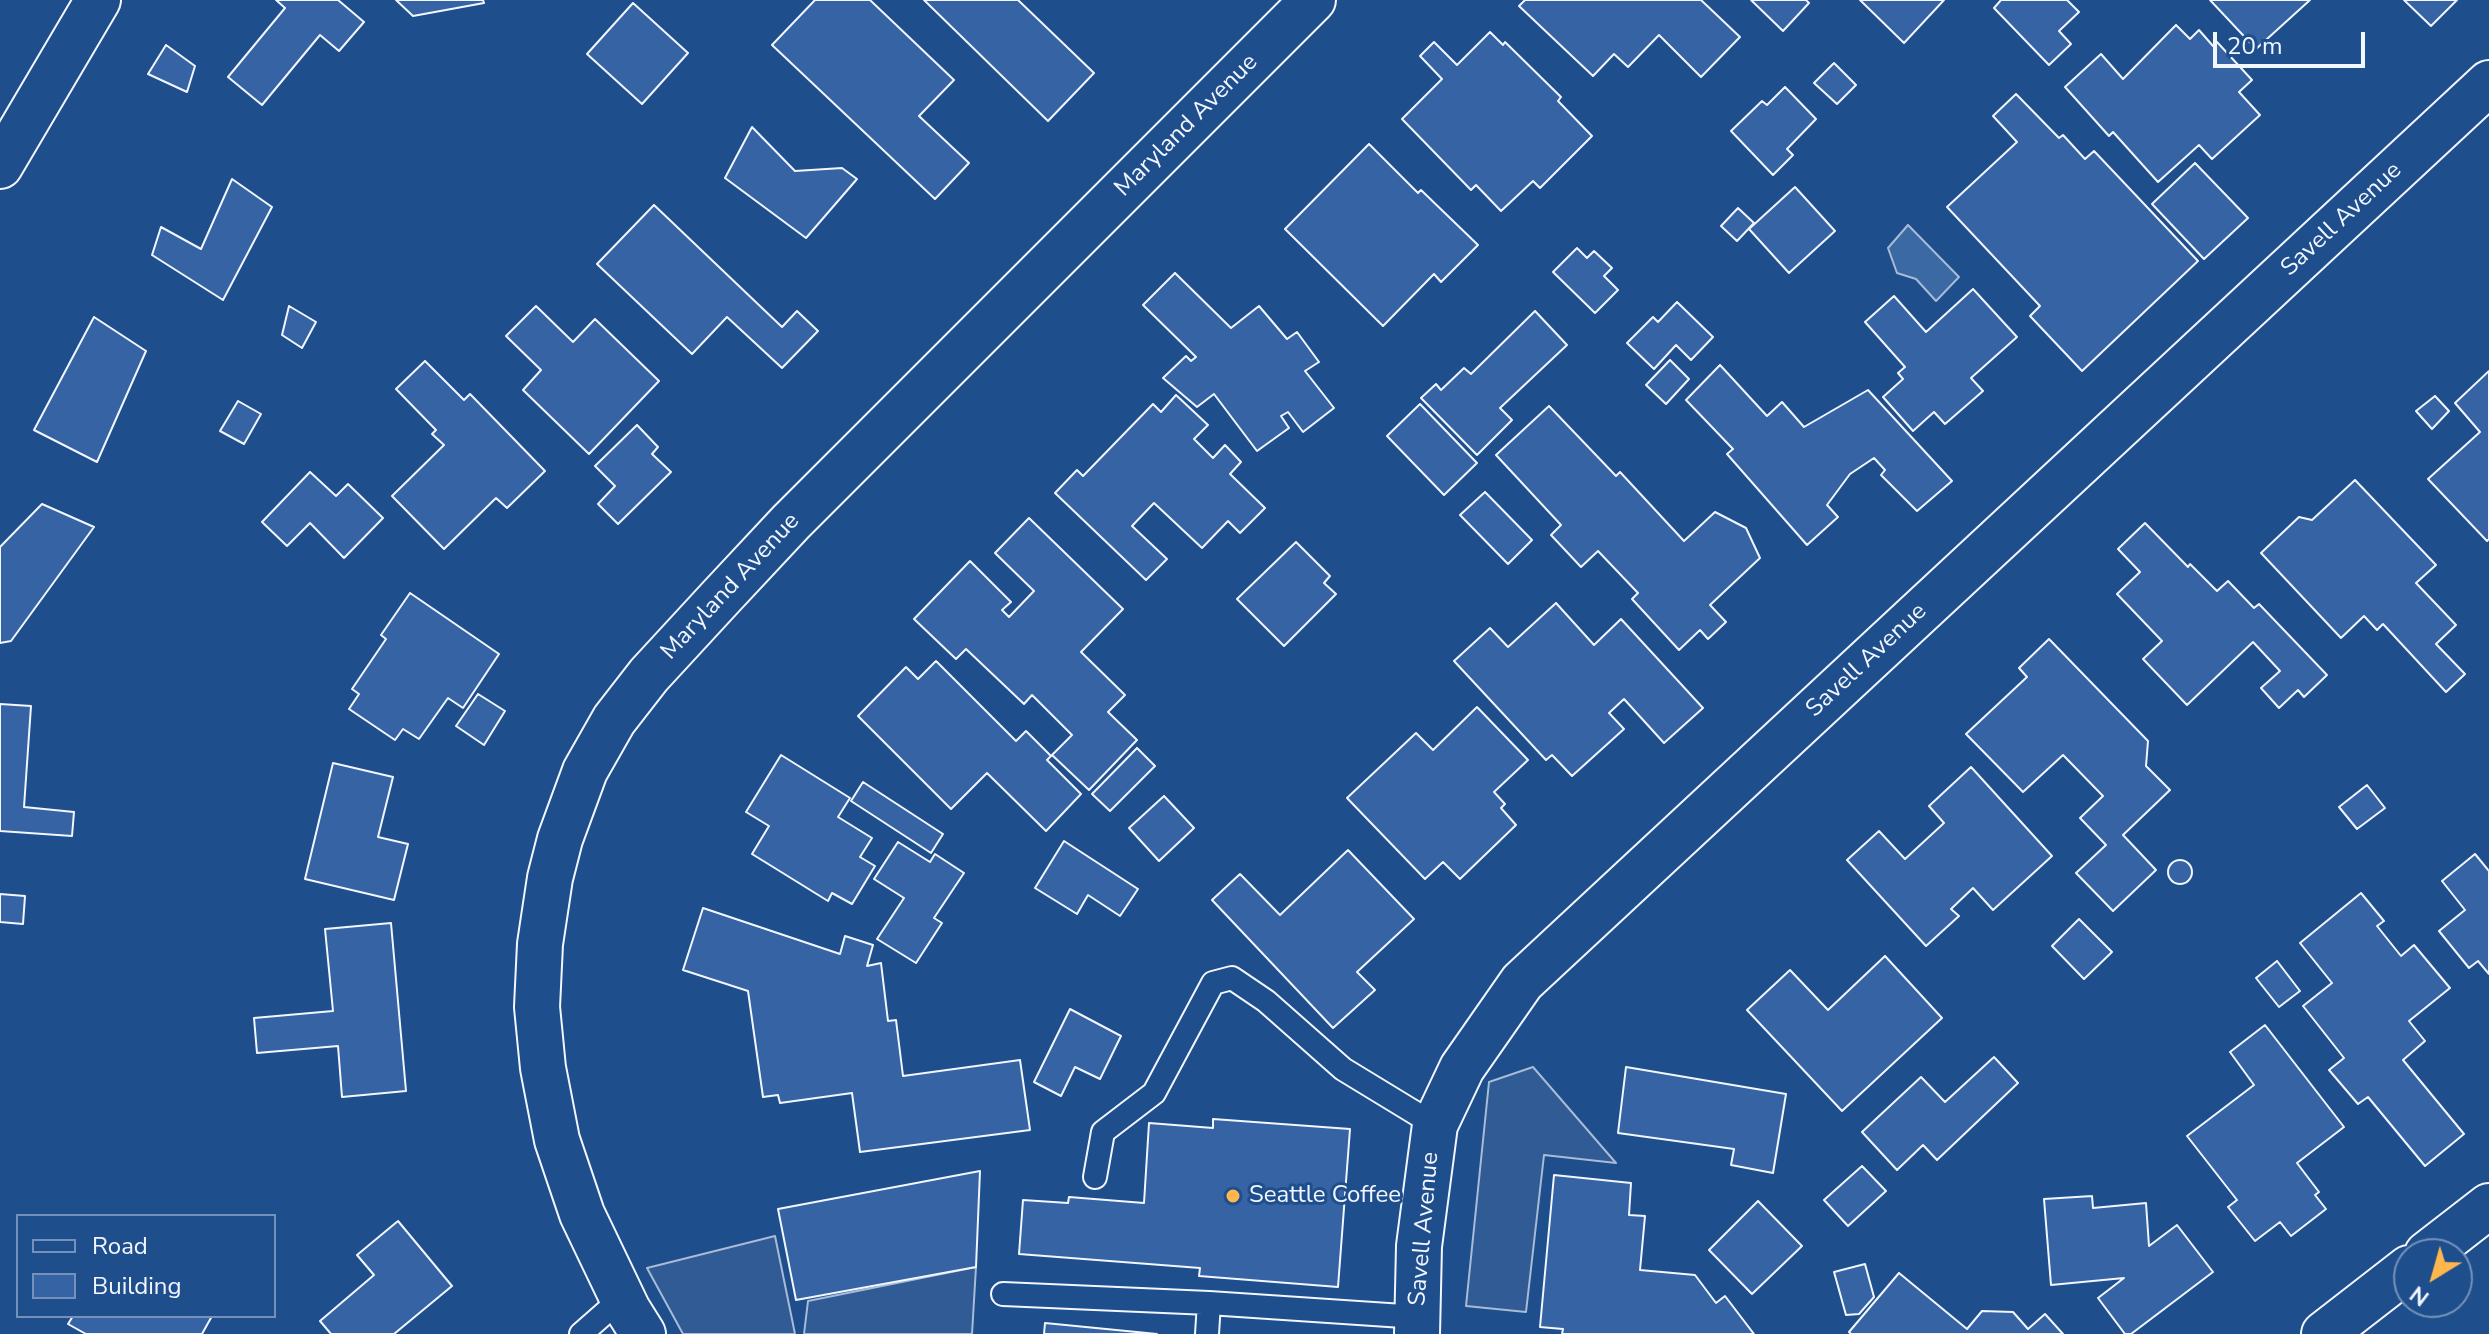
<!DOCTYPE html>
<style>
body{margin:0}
#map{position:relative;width:2489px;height:1334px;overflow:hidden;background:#1f4e8c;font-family:"Nunito Sans",sans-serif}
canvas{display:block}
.legend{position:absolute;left:16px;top:1214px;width:260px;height:104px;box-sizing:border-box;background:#1f4e8c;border:2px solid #7391ba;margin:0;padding:10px 14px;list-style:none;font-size:24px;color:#f2f6ff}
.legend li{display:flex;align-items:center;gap:16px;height:40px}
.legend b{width:40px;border:2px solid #7391ba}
.north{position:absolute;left:2393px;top:1238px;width:80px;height:80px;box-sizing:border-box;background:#1f4e8c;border:2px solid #7391ba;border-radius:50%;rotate:217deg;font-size:22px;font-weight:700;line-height:32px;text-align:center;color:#f2f6ff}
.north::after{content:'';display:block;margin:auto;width:28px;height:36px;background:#ffb74d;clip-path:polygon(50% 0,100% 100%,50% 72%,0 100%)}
.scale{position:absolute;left:2213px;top:32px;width:152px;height:36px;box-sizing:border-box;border:4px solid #f2f6ff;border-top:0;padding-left:10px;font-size:24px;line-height:28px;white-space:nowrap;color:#f2f6ff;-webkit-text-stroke:6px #1f4e8c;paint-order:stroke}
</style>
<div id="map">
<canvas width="2489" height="1334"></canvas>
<ul class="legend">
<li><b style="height:10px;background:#1f4e8c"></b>Road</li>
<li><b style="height:22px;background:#3563a3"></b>Building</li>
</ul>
<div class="north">N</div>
<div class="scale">20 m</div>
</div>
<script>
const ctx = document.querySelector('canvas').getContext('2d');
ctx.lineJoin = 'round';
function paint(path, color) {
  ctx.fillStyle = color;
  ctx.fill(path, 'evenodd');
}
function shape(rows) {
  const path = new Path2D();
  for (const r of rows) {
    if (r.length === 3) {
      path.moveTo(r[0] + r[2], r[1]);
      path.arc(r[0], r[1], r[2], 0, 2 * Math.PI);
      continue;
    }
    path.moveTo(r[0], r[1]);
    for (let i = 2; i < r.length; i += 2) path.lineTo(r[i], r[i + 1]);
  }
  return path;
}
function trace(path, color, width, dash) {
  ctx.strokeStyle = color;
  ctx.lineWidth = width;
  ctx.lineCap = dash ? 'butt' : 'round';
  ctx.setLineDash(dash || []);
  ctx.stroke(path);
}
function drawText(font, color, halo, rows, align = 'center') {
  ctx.font = font + ' "Nunito Sans",sans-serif';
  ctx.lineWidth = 6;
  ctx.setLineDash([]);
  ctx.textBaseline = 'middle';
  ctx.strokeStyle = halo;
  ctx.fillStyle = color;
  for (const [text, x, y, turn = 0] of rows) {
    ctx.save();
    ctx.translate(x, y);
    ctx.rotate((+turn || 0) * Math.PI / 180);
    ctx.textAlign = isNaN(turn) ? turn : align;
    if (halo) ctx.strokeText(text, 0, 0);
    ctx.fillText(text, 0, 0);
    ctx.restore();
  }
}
const parking = shape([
 [1533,1067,1616,1163,1544,1155,1526,1312,1466,1306,1489,1082,1533,1067],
 [775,1236,795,1334,683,1334,647,1268,775,1236],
 [976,1267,972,1334,804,1334,808,1301,976,1267]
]);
const water = shape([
 [1908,225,1959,277,1936,301,1916,279,1897,273,1888,248,1908,225]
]);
const building = shape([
 [276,0,338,0,364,22,339,51,320,35,262,105,228,77,285,8,276,0],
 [396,0,483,0,484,3,413,16,396,0],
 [815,0,870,0,954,80,919,116,969,163,935,199,772,45,815,0],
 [924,0,1018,0,1094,73,1048,121,924,0],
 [1525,0,1701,0,1740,37,1701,77,1659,35,1628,67,1614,54,1593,76,1519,6,1525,0],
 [1751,0,1806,0,1809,3,1783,31,1751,0],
 [1860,0,1944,0,1904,43,1860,0],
 [2001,0,2067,0,2079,12,2059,31,2071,44,2049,65,1994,8,2001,0],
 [2210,0,2310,0,2256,49,2210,0],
 [2404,0,2457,0,2431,26,2404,0],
 [633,3,688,53,642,104,587,54,633,3],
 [2176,25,2190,39,2199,30,2213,46,2217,42,2252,80,2239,92,2260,115,2212,159,2199,145,2158,182,2113,132,2109,136,2065,87,2101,54,2123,79,2176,25],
 [1490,32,1503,45,1505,42,1561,97,1558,101,1592,136,1540,188,1533,181,1501,211,1476,185,1471,190,1402,119,1442,79,1420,56,1434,42,1457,65,1490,32],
 [166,45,195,66,187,92,148,74,166,45],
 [1834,63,1856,85,1837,104,1814,83,1834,63],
 [1785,87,1816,119,1787,149,1793,155,1773,175,1731,131,1762,101,1767,105,1785,87],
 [2016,94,2059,138,2063,135,2085,159,2094,151,2198,261,2082,371,2030,316,2040,306,1947,207,2017,142,1993,116,2016,94],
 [752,127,795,171,842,168,857,179,806,238,725,178,752,127],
 [1369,144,1418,193,1421,190,1478,245,1441,282,1434,274,1383,326,1285,229,1369,144],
 [2195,163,2248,218,2204,259,2152,204,2195,163],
 [232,179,272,207,223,300,152,255,161,227,201,249,232,179],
 [1795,187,1835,231,1789,273,1749,229,1795,187],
 [654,205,782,327,797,311,818,331,782,368,727,317,692,354,597,264,654,205],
 [1738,208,1754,223,1737,241,1721,226,1738,208],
 [1577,248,1587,258,1594,251,1612,268,1604,276,1618,290,1595,313,1553,272,1577,248],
 [1175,273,1231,328,1259,306,1287,339,1297,332,1319,362,1305,371,1334,408,1303,432,1288,412,1281,416,1289,428,1257,451,1214,394,1197,407,1163,378,1186,356,1191,361,1196,357,1143,305,1175,273],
 [1973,289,2017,337,1971,378,1983,391,1945,424,1934,412,1913,431,1883,397,1903,379,1898,373,1905,367,1865,322,1894,296,1926,332,1973,289],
 [1677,302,1713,337,1691,360,1676,345,1654,369,1627,343,1653,317,1658,322,1677,302],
 [289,306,316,322,302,348,282,335,289,306],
 [536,306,573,342,595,319,659,381,589,454,523,390,541,370,506,336,536,306],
 [1535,311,1567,345,1500,408,1512,420,1477,455,1421,398,1436,384,1441,390,1464,368,1471,374,1535,311],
 [94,317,146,351,97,462,34,430,94,317],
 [1670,360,1689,379,1666,404,1646,385,1670,360],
 [425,361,464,400,470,394,545,471,507,508,496,498,444,549,392,496,444,445,432,434,436,430,396,389,425,361],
 [1720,365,1767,416,1782,402,1804,427,1868,390,1952,481,1917,511,1881,475,1885,470,1874,458,1850,474,1827,505,1838,517,1807,545,1727,454,1733,449,1686,400,1720,365],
 [2489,371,2489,539,2487,541,2428,479,2480,432,2455,403,2489,371],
 [1176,395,1208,425,1194,439,1213,458,1225,445,1241,462,1230,474,1265,508,1240,533,1228,521,1202,548,1154,503,1132,526,1167,559,1146,580,1055,493,1077,470,1083,476,1153,404,1161,412,1176,395],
 [2435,396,2449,411,2432,429,2416,411,2435,396],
 [238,401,261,414,244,444,220,431,238,401],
 [1420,404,1477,463,1444,495,1387,436,1420,404],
 [1549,406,1616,476,1620,472,1684,541,1715,512,1746,528,1760,558,1710,605,1726,622,1708,639,1700,630,1679,650,1632,599,1638,593,1598,551,1581,567,1551,535,1561,525,1496,455,1549,406],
 [637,425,658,447,652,454,671,472,618,524,598,504,615,486,595,466,637,425],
 [310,472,336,496,348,484,383,518,344,558,310,523,287,546,262,522,310,472],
 [2355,480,2436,565,2416,583,2456,625,2436,644,2465,674,2446,692,2383,624,2377,630,2364,616,2341,638,2261,553,2299,517,2312,520,2355,480],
 [1485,492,1532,540,1508,564,1460,515,1485,492],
 [42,504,94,527,11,641,0,643,0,547,42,504],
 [1029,518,1123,609,1081,652,1125,695,1108,712,1137,740,1089,790,1052,755,1072,735,1032,695,1024,704,966,649,956,659,914,619,970,561,1011,602,1002,610,1009,617,1034,591,995,553,1029,518],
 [2145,523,2188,567,2190,564,2217,591,2228,581,2254,608,2259,604,2327,675,2304,697,2298,690,2279,708,2261,688,2280,671,2253,642,2187,705,2143,659,2162,641,2117,594,2140,572,2118,549,2145,523],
 [1296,542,1330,576,1324,583,1336,594,1284,646,1237,599,1296,542],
 [410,593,499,654,463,708,448,698,419,739,403,729,395,740,349,709,359,694,352,689,386,639,381,635,410,593],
 [1556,603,1594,645,1621,619,1703,708,1664,743,1624,699,1609,713,1624,729,1572,776,1552,755,1546,760,1454,661,1490,628,1508,647,1556,603],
 [2049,639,2148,741,2146,766,2170,790,2123,835,2156,870,2113,911,2076,873,2106,845,2080,818,2103,796,2063,755,2023,792,1966,734,2027,677,2019,668,2049,639],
 [936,661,1016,741,1026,731,1051,756,1047,760,1081,794,1046,831,987,773,951,809,858,716,906,667,918,679,936,661],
 [478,694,505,711,484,745,456,726,478,694],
 [0,704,31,706,24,807,74,812,72,836,0,831,0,704],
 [1477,707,1528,760,1494,792,1505,804,1501,808,1516,825,1460,879,1443,862,1425,879,1347,798,1416,733,1433,750,1477,707],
 [1137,748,1155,766,1110,811,1092,794,1137,748],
 [781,755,850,798,838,817,872,838,860,857,875,866,852,904,832,893,828,901,752,854,769,826,746,812,781,755],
 [333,763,393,777,378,837,408,844,394,900,305,879,333,763],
 [1971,767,2052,856,1993,910,1973,888,1951,909,1959,916,1926,946,1847,860,1879,831,1905,859,1944,823,1929,806,1971,767],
 [863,782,943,834,931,853,851,801,863,782],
 [2367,785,2385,808,2357,829,2339,807,2367,785],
 [1164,796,1194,828,1159,861,1129,828,1164,796],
 [1064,841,1138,889,1120,916,1088,895,1077,914,1035,888,1064,841],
 [898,842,930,862,935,854,964,873,934,918,942,923,916,963,877,939,904,898,874,879,898,842],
 [1348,850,1414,919,1357,972,1375,990,1333,1028,1212,900,1240,874,1280,915,1348,850],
 [2475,854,2489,871,2489,974,2478,961,2469,968,2439,931,2465,910,2442,881,2475,854],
 [2180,872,12],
 [2361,893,2384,921,2377,926,2401,956,2414,945,2450,988,2409,1021,2425,1041,2403,1060,2464,1134,2425,1166,2368,1097,2358,1104,2329,1070,2344,1058,2303,1006,2332,983,2300,943,2361,893],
 [0,894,25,896,23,924,0,922,0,894],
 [703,908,840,954,845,936,873,945,867,966,881,963,888,1021,896,1020,903,1076,1020,1060,1030,1130,860,1152,852,1093,780,1103,778,1095,763,1097,748,991,683,970,703,908],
 [2079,919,2112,952,2084,979,2052,946,2079,919],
 [391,923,406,1091,342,1097,338,1046,257,1053,254,1018,333,1011,325,929,391,923],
 [1885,956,1942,1018,1842,1111,1747,1010,1790,970,1828,1010,1885,956],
 [2277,961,2300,991,2279,1007,2256,978,2277,961],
 [1070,1009,1121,1036,1100,1079,1075,1067,1061,1096,1034,1082,1070,1009],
 [2265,1025,2344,1127,2297,1163,2319,1192,2315,1195,2326,1209,2291,1236,2280,1222,2255,1241,2228,1207,2237,1200,2187,1136,2254,1085,2230,1052,2265,1025],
 [1994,1057,2018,1083,1937,1160,1923,1145,1897,1170,1862,1132,1921,1077,1945,1102,1994,1057],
 [1626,1067,1786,1094,1773,1173,1731,1165,1734,1149,1618,1133,1626,1067],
 [1213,1119,1350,1129,1338,1287,1199,1276,1200,1268,1019,1254,1023,1200,1068,1203,1069,1197,1144,1203,1149,1123,1213,1128,1213,1119],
 [1862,1166,1886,1191,1848,1226,1824,1200,1862,1166],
 [980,1171,976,1267,796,1300,778,1209,980,1171],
 [1554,1175,1631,1183,1629,1215,1645,1216,1640,1270,1695,1275,1716,1303,1725,1296,1754,1334,1562,1334,1563,1329,1540,1327,1554,1175],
 [2092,1196,2093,1208,2146,1203,2149,1246,2177,1225,2213,1272,2131,1334,2125,1334,2098,1298,2124,1278,2051,1285,2044,1199,2092,1196],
 [1758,1201,1802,1246,1752,1294,1709,1250,1758,1201],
 [398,1221,452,1286,394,1334,331,1334,320,1321,374,1275,357,1255,398,1221],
 [1865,1264,1874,1297,1859,1314,1846,1315,1834,1272,1865,1264],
 [1899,1273,1967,1329,1982,1311,2013,1312,2028,1329,2045,1314,2063,1334,1851,1334,1849,1332,1899,1273],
 [73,1316,212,1316,202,1334,86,1334,68,1324,73,1316],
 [1045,1323,1157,1334,1044,1334,1045,1323]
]);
const lane = shape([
 [1095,1177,1103,1132,1154,1093,1213,983,1232,978,1266,1001,1343,1069,1435,1125],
 [1003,1294,1209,1303,1418,1317],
 [581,1334,622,1298],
 [1207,1334,1209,1303]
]);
const street = shape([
 [0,166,98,0],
 [2427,1254,2489,1206],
 [643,1334,628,1310,582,1214,557,1140,543,1068,537,1007,540,944,550,878,560,839,585,771,614,720,649,675,720,598,791,522,1313,0],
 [2324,1334,2409,1268]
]);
const secondary = shape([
 [1417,1334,1419,1246,1435,1125,1462,1068,1522,982,2489,83]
]);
const markers = [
 [1233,1196,8,"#ffb74d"]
];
const streetNames = [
 ["Maryland Avenue",1187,126,-45],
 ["Savell Avenue",2342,220,-43],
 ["Maryland Avenue",731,587,-47],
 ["Savell Avenue",1867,661,-43],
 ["Savell Avenue",1425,1229,-85]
];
const poiNames = [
 ["Seattle Coffee",1249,1196]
];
paint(parking, '#305b95');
trace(parking, '#a8bbd7', 2);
paint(water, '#3b69a3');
trace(water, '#a8bbd7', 2);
paint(building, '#3563a3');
trace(building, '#f2f6ff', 2);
trace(lane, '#f2f6ff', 26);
trace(street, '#f2f6ff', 48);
trace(secondary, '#f2f6ff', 48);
trace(lane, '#1f4e8c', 22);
trace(street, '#1f4e8c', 44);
trace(secondary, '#1f4e8c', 44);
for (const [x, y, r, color] of markers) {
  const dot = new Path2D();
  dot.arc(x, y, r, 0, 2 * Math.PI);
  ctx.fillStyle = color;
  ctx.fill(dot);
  trace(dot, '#1f4e8c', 3);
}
drawText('24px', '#f2f6ff', '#1f4e8c', streetNames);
drawText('24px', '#f2f6ff', '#1f4e8c', poiNames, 'left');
</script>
